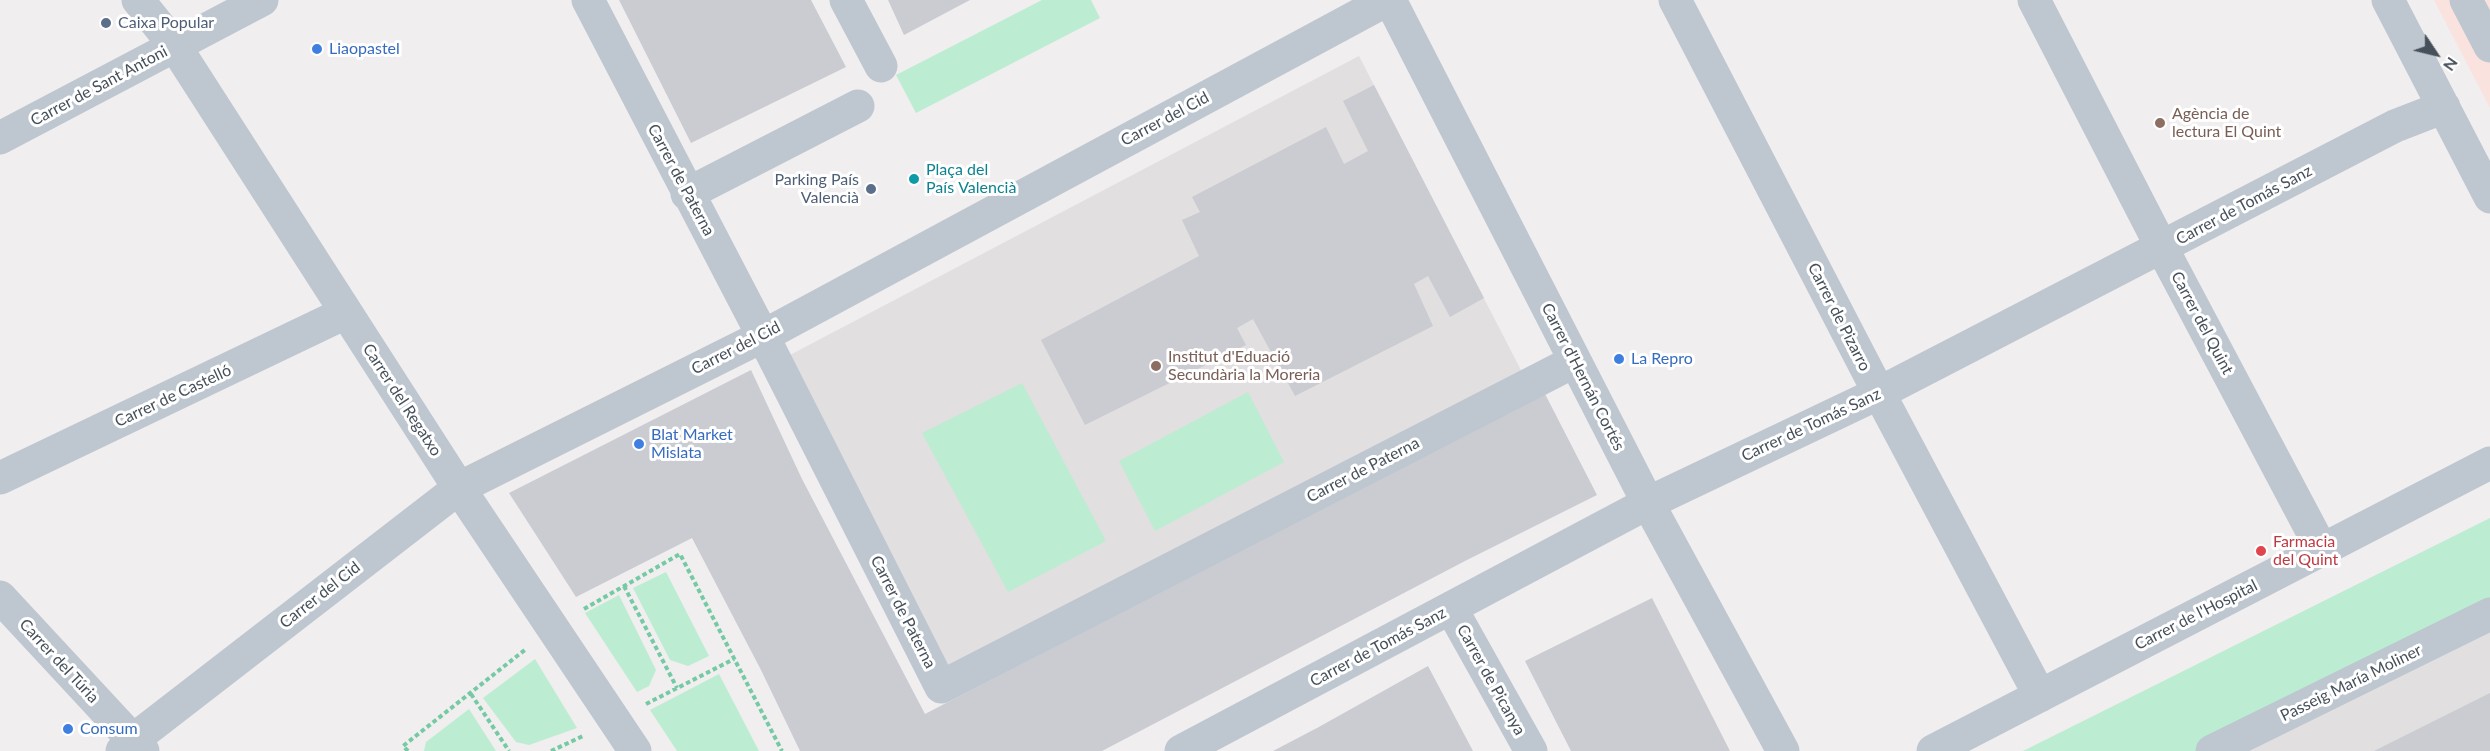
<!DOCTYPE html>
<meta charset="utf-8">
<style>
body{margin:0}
#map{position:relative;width:2490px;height:751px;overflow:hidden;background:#f0eeee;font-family:Lato,sans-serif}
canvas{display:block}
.north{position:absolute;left:2406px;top:24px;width:60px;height:60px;-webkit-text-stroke:4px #fff;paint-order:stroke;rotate:125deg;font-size:16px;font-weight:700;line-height:24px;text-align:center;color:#46505a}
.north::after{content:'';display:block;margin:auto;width:21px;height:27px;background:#46505a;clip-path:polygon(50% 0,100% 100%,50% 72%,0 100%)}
</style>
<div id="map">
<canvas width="2490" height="751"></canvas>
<div class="north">N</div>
</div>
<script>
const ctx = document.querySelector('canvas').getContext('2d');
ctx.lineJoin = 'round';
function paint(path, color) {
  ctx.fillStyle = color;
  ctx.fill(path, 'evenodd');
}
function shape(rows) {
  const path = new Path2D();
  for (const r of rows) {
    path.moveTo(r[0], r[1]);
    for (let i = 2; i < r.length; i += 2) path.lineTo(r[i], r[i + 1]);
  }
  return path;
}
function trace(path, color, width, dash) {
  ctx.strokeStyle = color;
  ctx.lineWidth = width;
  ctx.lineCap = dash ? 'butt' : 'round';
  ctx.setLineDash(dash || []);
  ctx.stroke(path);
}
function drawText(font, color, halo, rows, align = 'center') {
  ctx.font = font + ' Lato,sans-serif';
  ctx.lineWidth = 6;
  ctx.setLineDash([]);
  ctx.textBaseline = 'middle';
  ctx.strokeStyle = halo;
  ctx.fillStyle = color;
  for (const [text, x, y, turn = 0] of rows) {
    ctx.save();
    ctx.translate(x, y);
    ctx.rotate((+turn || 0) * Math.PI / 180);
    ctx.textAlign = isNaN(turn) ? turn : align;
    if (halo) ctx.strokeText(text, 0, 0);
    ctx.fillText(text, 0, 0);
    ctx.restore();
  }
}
const education = shape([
 [1359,56,1524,376,946,667,788,356],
 [2490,619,2490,751,2226,751]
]);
const medical = shape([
 [2434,0,2490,0,2490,108]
]);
const green = shape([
 [1042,0,1091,0,1100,18,916,113,896,75],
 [1022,383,1106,541,1008,592,922,433],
 [1248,392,1284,462,1155,531,1119,461],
 [2490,518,2490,616,2226,751,2023,751],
 [666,572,709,656,688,666,670,660,633,588],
 [619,595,656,670,649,686,637,692,585,613],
 [535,659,577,728,529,745,516,742,483,698],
 [719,674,759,751,677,751,650,710],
 [469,709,496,751,424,751,426,742]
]);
const building = shape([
 [619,0,811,0,846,67,691,143],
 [888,0,970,0,904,35],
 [1374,85,1484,298,1450,317,1428,276,1414,284,1433,326,1295,396,1253,319,1237,328,1246,345,1085,425,1041,340,1199,256,1182,220,1200,212,1192,197,1326,127,1344,164,1368,151,1343,101],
 [751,370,802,479,925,714,1544,392,1597,495,1465,561,1102,751,800,751,761,670,692,538,576,597,509,493],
 [1652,598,1730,751,1571,751,1525,661],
 [1428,666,1473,751,1273,751,1317,728],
 [2490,693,2490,751,2374,751]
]);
const path = shape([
 [624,586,677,688],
 [584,609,680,554,782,751],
 [471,694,509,751],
 [646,704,734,659],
 [408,751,403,746,526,649],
 [551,751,583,736]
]);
const minor = shape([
 [138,0,175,46,459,488,635,751],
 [588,0,763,336,941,687,1575,361],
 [846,0,881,66],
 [1390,0,1648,503,1783,751],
 [1675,0,1879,393,2040,696],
 [2034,0,2162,248,2322,550],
 [2388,0,2490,197],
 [2466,0,2490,46],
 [0,138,262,0],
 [687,194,858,106],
 [0,478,345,313],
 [0,597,143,751],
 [1451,608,1531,751],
 [122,751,133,740,459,488,763,336,1387,0],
 [1181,751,1648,503,1879,393,2395,126,2444,107],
 [1933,751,2490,463],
 [2212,751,2490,614]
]);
const markers = [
 [106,23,6,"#5c6f8a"],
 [317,49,6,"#3f7fe0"],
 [2160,123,6,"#8d6e63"],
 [914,179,6,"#0f9aa8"],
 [871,189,6,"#5c6f8a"],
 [1619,359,6,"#3f7fe0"],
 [1156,366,6,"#8d6e63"],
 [639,444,6,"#3f7fe0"],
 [2261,551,6,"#e0444e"],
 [68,729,6,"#3f7fe0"]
];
const serviceNames = [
 ["Caixa Popular",118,23],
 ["Parking País",859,180,"right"],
 ["Valencià",859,198,"right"]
];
const shopNames = [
 ["Liaopastel",329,49],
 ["La Repro",1631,359],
 ["Blat Market",651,435],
 ["Mislata",651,453],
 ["Consum",80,729]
];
const streetNames = [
 ["Carrer de Sant Antoni",99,86,-28],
 ["Carrer del Cid",1165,119,-28],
 ["Carrer de Paterna",681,180,62],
 ["Carrer de Tomás Sanz",2244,205,-28],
 ["Carrer de Pizarro",1839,317,63],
 ["Carrer del Quint",2202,323,62],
 ["Carrer del Cid",736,348,-27],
 ["Carrer d'Hernán Cortés",1583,377,63],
 ["Carrer de Castelló",173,396,-25],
 ["Carrer del Regatxo",402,400,57],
 ["Carrer de Tomás Sanz",1811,425,-25],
 ["Carrer de Paterna",1363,470,-27],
 ["Carrer del Cid",320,595,-38],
 ["Carrer de Paterna",903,612,63],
 ["Carrer de l'Hospital",2196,615,-27],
 ["Carrer de Tomás Sanz",1378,647,-28],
 ["Carrer del Túria",59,661,47],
 ["Carrer de Picanya",1491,680,61],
 ["Passeig María Moliner",2351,683,-26]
];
const educationNames = [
 ["Agència de",2172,114],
 ["lectura El Quint",2172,132],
 ["Institut d'Eduació",1168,357],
 ["Secundària la Moreria",1168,375]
];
const cultureNames = [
 ["Plaça del",926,170],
 ["País Valencià",926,188]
];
const healthNames = [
 ["Farmacia",2273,542],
 ["del Quint",2273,560]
];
paint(education, '#e1dfdf');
paint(medical, '#fae2de');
paint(green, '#bcedd2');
paint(building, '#caccd2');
trace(path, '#75caa5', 4, [4.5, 3]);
trace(minor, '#bec7d0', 33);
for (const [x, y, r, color] of markers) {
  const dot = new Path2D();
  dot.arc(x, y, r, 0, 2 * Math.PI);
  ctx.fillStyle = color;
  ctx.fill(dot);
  trace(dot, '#fff', 2);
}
drawText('16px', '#4e5e75', '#fff', serviceNames, 'left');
drawText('16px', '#366cbe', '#fff', shopNames, 'left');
drawText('16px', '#46505a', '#fff', streetNames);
drawText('16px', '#785e54', '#fff', educationNames, 'left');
drawText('16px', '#0d838f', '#fff', cultureNames, 'left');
drawText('16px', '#be3a42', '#fff', healthNames, 'left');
</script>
